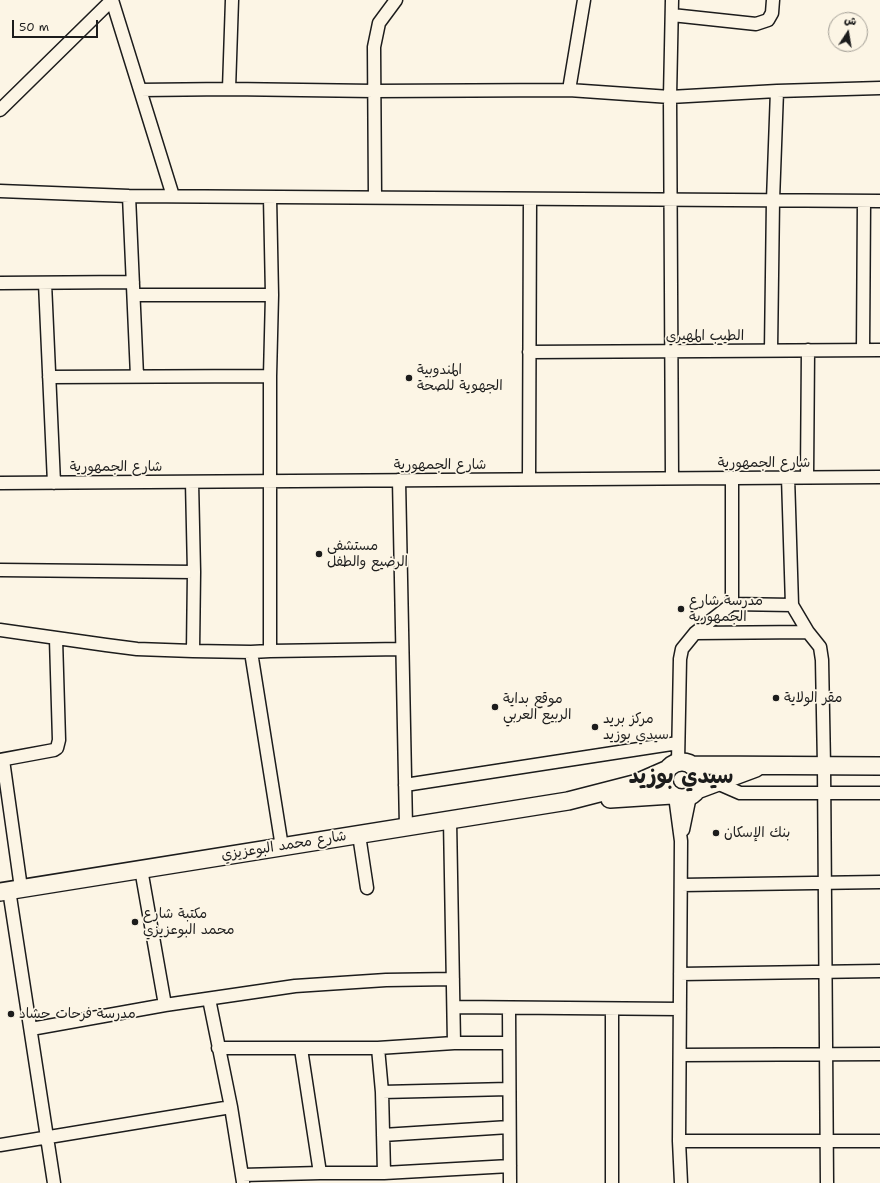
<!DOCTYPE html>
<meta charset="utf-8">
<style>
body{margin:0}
#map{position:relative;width:880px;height:1183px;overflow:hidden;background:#fcf5e5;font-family:"Shantell Sans","Playpen Sans Arabic",sans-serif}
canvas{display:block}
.north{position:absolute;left:828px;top:12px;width:40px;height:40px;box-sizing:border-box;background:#fcf5e5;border:1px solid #a29e95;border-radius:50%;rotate:12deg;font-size:11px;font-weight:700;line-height:16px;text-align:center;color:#1c1c1c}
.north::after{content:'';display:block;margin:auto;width:14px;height:18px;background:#1c1c1c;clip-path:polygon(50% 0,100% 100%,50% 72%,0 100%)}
.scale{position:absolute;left:12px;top:20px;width:86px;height:18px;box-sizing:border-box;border:2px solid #1c1c1c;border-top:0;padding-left:5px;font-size:12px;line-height:14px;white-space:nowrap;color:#1c1c1c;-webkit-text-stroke:3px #fcf5e5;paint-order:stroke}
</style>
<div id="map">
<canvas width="880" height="1183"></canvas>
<div class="north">ش</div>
<div class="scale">50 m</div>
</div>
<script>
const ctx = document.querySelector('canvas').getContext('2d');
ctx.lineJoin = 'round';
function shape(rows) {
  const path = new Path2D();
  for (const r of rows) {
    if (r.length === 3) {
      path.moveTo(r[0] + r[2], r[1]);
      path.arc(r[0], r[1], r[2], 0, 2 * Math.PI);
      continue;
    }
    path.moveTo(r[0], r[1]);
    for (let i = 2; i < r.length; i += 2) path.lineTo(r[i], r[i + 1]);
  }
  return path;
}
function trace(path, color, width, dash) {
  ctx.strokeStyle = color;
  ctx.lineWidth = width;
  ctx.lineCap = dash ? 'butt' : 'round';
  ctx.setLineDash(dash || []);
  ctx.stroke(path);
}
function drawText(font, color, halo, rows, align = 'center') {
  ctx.font = font + ' "Shantell Sans","Playpen Sans Arabic",sans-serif';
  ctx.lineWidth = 3.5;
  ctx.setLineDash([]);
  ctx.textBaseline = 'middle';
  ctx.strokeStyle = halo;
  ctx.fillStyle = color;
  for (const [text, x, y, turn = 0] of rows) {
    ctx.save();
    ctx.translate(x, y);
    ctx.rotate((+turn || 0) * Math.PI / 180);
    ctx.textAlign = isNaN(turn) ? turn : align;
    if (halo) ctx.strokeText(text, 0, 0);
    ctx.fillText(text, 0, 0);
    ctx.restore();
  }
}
const street = shape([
 [112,0,173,196],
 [672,15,756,24,768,20,772,13,773,0],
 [229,89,232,0],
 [140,90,229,89,374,91,569,90,670,97,777,91,880,88],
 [569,90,584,0],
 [0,110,112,0],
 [0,191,129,196,880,201],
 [129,196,137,376],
 [270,197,272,295,270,376,270,651],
 [375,197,374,47,379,23,396,0],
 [0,283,133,282],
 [45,283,54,483],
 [134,295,272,295],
 [771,350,773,200,777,91],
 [863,350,864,201],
 [529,352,880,350],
 [49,377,270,376],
 [788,477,792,605,808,632,820,647,822,660,824,766,827,1183],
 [807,477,808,350],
 [672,478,670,97,672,0],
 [529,479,530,199],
 [399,480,406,827],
 [192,482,194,572,193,651],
 [0,483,880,477],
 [0,570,194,572],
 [732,604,792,605],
 [0,630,106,645,137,649,193,651,251,652,270,651,402,649],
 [695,633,808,632],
 [251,652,282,847],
 [0,760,54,750,57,748,59,740,56,639],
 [3,760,21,888],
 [678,762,680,659,682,649,695,633,732,604,732,478],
 [717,783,740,793,880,793],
 [405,785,678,743],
 [675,796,681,841,679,1141,681,1183],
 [450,820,454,1043],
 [683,830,690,796],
 [359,835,367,888],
 [141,869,165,1005],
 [681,885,880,882],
 [9,890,54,1183],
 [680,974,880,971],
 [209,999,231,1107,243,1182],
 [454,1007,680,1009],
 [509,1008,510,1183],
 [31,1029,165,1005,295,986,386,980,453,979],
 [218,1048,378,1048,454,1043,509,1043],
 [378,1048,382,1092,384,1173],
 [301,1049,320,1173],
 [680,1055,880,1054],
 [382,1092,509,1089],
 [383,1135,509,1127],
 [679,1141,880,1141],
 [0,1145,231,1107],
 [242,1175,320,1173,384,1173,510,1166],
 [612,1183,612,1009]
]);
const secondary = shape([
 [682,780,18],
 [691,765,880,766],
 [697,790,756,768],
 [610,799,672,795],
 [0,892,568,801,634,784,666,770]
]);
const markers = [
 [409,378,4,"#1c1c1c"],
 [319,554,4,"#1c1c1c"],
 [681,609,4,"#1c1c1c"],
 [776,698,4,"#1c1c1c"],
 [495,707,4,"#1c1c1c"],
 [595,727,4,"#1c1c1c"],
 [716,833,4,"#1c1c1c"],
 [135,922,4,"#1c1c1c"],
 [11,1014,4,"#1c1c1c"]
];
const streetNames = [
 ["الطيب المهيري",705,336],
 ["شارع الجمهورية",764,463],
 ["شارع الجمهورية",440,465],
 ["شارع الجمهورية",116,467],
 ["شارع محمد البوعزيزي",284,846,-9]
];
const poiNames = [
 ["المندوبية",417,370],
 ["الجهوية للصحة",417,386],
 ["مستشفى",327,546],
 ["الرضيع والطفل",327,562],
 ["مدرسة شارع",689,601],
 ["الجمهورية",689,617],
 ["مقر الولاية",784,698],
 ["موقع بداية",503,699],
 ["الربيع العربي",503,715],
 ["مركز بريد",603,719],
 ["سيدي بوزيد",603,735],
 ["بنك الإسكان",724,833],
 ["مكتبة شارع",143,914],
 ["محمد البوعزيزي",143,930],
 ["مدرسة فرحات حشاد",19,1014]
];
const townNames = [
 ["سيدي بوزيد",681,777]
];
trace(street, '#1c1c1c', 15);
trace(secondary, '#1c1c1c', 20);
trace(street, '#fcf5e5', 12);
trace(secondary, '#fcf5e5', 17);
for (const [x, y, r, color] of markers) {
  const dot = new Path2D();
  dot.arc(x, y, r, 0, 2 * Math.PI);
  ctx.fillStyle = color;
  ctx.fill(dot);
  trace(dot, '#fcf5e5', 1.5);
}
drawText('14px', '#1c1c1c', '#fcf5e5', streetNames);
drawText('14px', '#1c1c1c', '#fcf5e5', poiNames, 'left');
drawText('bold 22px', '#1c1c1c', '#fcf5e5', townNames);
</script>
